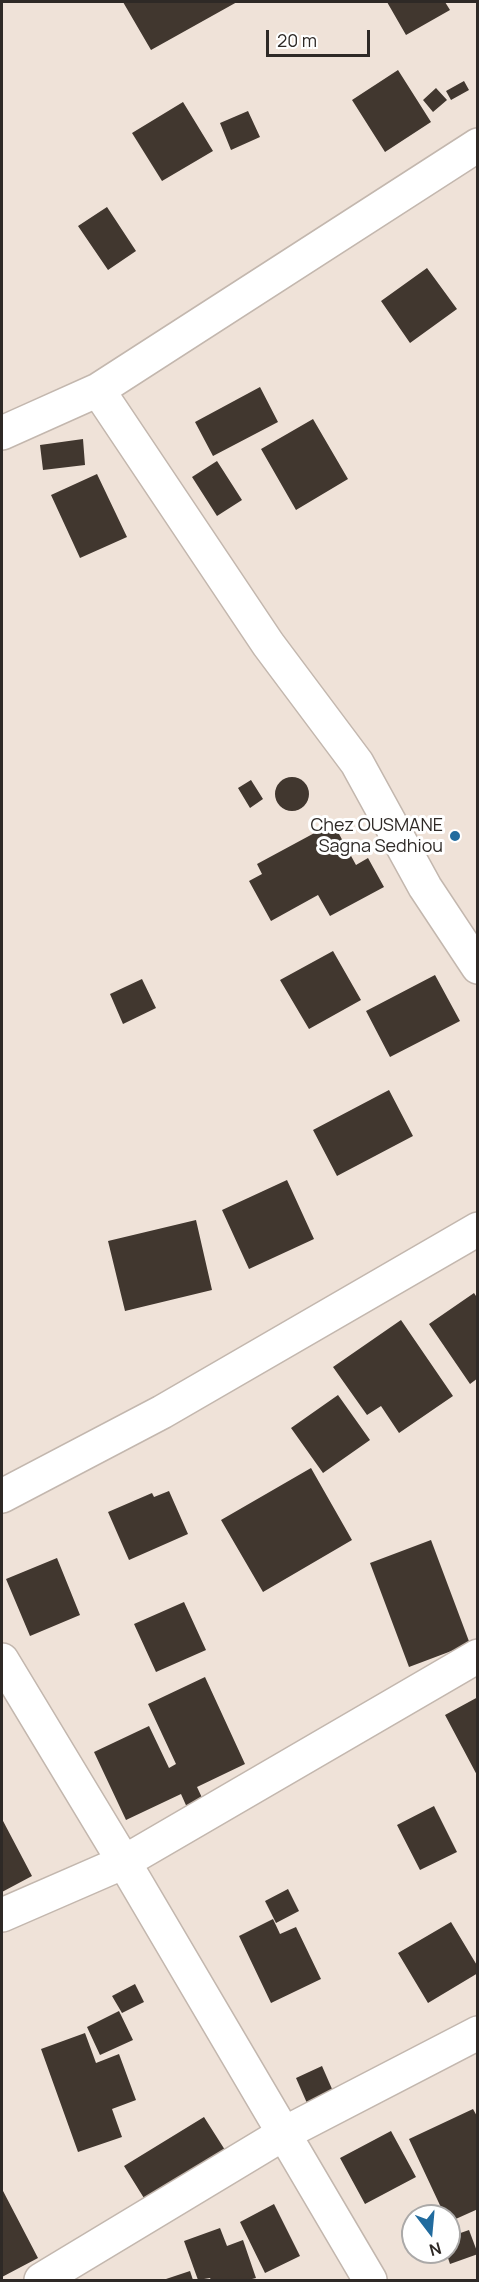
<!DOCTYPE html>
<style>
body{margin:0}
#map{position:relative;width:479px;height:2282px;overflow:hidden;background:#efe2d8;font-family:Manrope,sans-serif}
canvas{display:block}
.frame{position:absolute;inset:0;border:3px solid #2e2926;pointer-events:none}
.north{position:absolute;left:401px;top:2204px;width:60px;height:60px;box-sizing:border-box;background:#fff;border:2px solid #aba9a8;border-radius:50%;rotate:164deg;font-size:16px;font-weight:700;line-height:24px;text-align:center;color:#2e2926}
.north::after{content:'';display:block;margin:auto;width:21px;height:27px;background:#216b9e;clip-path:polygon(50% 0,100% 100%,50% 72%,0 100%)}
.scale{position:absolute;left:266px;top:30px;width:104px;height:27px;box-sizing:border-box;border:3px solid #2e2926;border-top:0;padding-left:8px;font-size:18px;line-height:21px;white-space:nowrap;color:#2e2926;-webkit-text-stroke:4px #fff;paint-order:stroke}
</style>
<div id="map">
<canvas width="479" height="2282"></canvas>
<div class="frame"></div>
<div class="north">N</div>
<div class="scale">20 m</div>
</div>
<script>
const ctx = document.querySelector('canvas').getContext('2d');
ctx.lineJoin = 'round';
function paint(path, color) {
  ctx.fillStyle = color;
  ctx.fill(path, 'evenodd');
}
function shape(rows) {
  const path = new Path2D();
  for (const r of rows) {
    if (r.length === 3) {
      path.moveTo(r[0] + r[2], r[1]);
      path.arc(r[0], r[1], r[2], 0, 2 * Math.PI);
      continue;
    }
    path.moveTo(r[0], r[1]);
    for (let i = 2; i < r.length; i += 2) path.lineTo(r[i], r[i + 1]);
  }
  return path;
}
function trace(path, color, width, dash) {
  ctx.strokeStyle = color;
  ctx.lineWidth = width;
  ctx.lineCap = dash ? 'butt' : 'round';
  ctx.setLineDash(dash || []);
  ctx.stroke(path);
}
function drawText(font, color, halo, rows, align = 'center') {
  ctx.font = font + ' Manrope,sans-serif';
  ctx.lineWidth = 6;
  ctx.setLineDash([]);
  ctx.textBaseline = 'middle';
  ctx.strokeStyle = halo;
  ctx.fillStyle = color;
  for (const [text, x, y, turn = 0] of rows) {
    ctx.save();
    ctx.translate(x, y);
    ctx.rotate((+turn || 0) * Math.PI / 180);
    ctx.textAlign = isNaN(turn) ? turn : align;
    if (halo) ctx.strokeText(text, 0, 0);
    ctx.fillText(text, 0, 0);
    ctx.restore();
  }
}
const building = shape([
 [123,2,237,2,151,50],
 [387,2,445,2,450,10,406,35],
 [398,70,431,122,385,152,352,100],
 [464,81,469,90,451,100,446,91],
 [436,88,447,100,433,112,423,100],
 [183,102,213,151,162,181,132,133],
 [248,111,260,137,231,150,220,123],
 [107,207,136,251,108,270,78,226],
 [427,268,457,309,410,343,381,301],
 [260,387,278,422,213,456,195,422],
 [313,419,348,479,296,510,261,449],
 [83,439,85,465,43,470,40,445],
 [217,461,242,500,217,516,192,477],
 [97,474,127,537,80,558,51,495],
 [292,794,17],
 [251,780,263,799,250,808,238,788],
 [333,823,356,865,368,858,384,887,330,916,318,895,271,921,249,881,262,874,257,864],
 [333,951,361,1000,309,1029,280,980],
 [435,975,460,1021,390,1057,366,1011],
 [142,979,156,1008,123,1024,110,994],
 [389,1090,413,1136,337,1176,313,1130],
 [287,1180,314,1239,249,1269,222,1210],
 [196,1220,212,1290,125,1311,108,1241],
 [474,1293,478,1299,478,1378,470,1384,429,1324],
 [401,1320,453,1396,399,1433,381,1406,367,1415,333,1367],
 [338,1395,370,1440,323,1473,291,1428],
 [311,1468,352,1540,263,1592,221,1520],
 [169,1491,188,1534,129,1560,108,1512,152,1493,154,1497],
 [431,1540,470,1644,409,1667,370,1563],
 [57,1558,80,1615,30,1636,6,1579],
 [184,1602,206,1650,156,1672,134,1624],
 [205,1677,245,1764,197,1787,205,1804,189,1812,181,1794,126,1820,94,1752,149,1726,169,1768,176,1764,148,1704],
 [478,1697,478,1777,445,1715],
 [434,1806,457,1852,420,1870,397,1825],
 [2,1819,32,1876,2,1892],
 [288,1889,299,1911,276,1923,265,1901],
 [273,1919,280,1934,296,1927,321,1979,271,2003,239,1936],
 [451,1922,478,1967,478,1973,428,2003,398,1953],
 [135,1984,144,2002,122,2013,112,1996],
 [119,2011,133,2040,100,2055,87,2027],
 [85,2033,96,2063,119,2054,136,2100,112,2109,122,2137,78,2152,41,2049],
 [322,2066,336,2098,310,2110,296,2078],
 [473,2109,478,2118,478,2209,449,2222,449,2216,445,2216,409,2139],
 [204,2117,232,2161,152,2211,124,2166],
 [391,2131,416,2177,365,2204,340,2158],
 [2,2189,38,2258,2,2277],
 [274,2204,300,2256,265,2273,240,2222],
 [220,2228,227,2246,243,2240,256,2278,248,2280,211,2280,210,2278,198,2280,184,2241],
 [469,2230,478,2254,450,2264,446,2252,449,2252,449,2237],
 [190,2271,193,2280,167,2280,166,2279]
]);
const minor = shape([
 [98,390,268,644,357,763,425,887,478,967],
 [2,433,98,390,478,145],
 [2,1496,162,1412,478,1229],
 [2,1660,124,1862,370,2280],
 [2,1915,124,1862,478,1656],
 [41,2280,283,2134,478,2033]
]);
const markers = [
 [455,836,6,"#216b9e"]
];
const poiNames = [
 ["Chez OUSMANE",443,826],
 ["Sagna Sedhiou",443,847]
];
paint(building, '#41372f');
trace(minor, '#c3b7ae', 36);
trace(minor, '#fff', 33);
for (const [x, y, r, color] of markers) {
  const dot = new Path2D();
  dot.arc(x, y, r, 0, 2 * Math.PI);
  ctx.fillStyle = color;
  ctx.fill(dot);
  trace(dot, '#fff', 2);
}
drawText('18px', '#2e2926', '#fff', poiNames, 'right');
</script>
